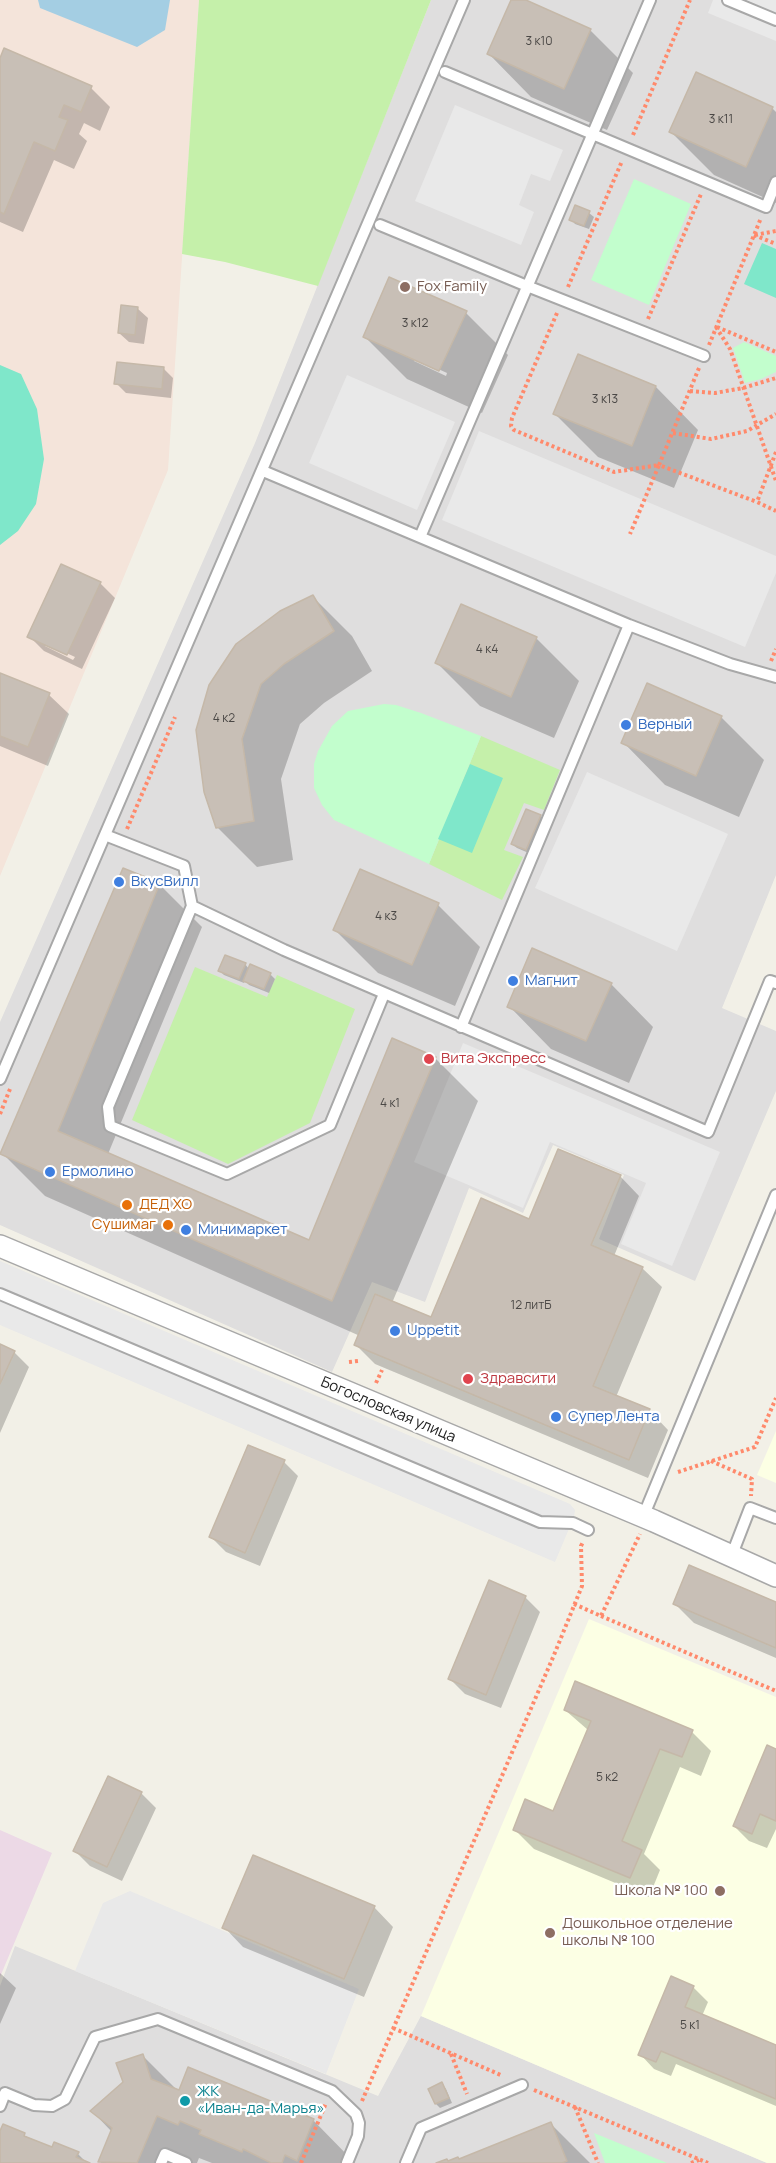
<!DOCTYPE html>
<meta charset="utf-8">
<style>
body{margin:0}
canvas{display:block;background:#f2f0e7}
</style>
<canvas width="776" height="2163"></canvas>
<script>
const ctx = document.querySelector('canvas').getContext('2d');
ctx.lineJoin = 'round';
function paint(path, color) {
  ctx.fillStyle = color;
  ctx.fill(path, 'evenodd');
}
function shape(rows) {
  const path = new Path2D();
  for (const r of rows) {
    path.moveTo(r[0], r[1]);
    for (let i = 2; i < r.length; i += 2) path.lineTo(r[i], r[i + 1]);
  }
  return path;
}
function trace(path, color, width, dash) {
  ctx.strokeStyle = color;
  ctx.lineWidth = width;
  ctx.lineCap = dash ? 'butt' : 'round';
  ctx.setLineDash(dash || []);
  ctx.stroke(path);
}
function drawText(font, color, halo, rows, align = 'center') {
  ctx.font = font + ' Manrope,sans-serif';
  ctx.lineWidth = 4.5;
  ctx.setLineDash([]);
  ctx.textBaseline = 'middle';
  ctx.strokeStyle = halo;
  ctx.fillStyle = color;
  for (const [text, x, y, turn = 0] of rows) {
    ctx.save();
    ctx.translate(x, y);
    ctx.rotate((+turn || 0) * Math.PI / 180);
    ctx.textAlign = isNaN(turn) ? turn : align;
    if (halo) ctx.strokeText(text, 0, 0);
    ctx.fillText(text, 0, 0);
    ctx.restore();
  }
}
const residential = shape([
 [431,0,776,0,776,875,722,1008,776,1031,776,1091,695,1281,599,1239,624,1175,553,1145,523,1213,469,1188,425,1302,372,1282,332,1372,0,1225,0,1022,255,443],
 [15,1946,378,2096,421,2016,767,2163,0,2163,0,1986]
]);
const industrial = shape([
 [0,1830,52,1853,0,1977]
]);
const education = shape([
 [776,1431,776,1483,757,1475],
 [589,1619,776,1697,776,2163,767,2163,421,2016]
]);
const military = shape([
 [0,0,199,0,168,470,0,876]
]);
const grass = shape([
 [199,0,431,0,318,286,225,262,182,254],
 [481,736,560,770,544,810,524,803,504,850,523,857,502,900,429,864],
 [195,967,267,997,277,975,355,1009,310,1123,228,1164,132,1120]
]);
const park = shape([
 [634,179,691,204,649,305,591,280],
 [744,342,776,356,776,372,761,379,745,383,733,348],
 [384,704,396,705,421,713,481,736,429,864,334,820,322,805,314,788,314,764,318,751,332,726,348,711],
 [594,2133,667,2163,605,2163]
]);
const pitch = shape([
 [762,243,776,249,776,298,744,284],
 [0,365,21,374,37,409,44,459,36,504,18,531,0,545],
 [470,764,503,778,472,853,438,839]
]);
const parking = shape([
 [713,0,776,0,776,41,708,13],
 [455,105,563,150,550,181,531,174,519,205,534,212,521,245,415,201],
 [347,375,455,422,417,510,309,463],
 [479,431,776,556,776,573,745,647,442,520],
 [587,772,728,834,677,951,535,888],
 [463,1043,720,1152,672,1266,621,1244,646,1183,550,1142,523,1208,414,1162],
 [0,1261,570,1504,575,1510,574,1517,555,1562,0,1325],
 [130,1891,359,1989,326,2074,75,1971,103,1903]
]);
const water = shape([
 [38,0,170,0,165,30,137,47,40,8]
]);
const shadow = shape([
 [513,0,522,0,590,30,633,73,607,130,531,97,489,54],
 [0,61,91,88,110,107,100,131,84,123,79,134,87,141,74,169,54,160,23,232,0,222],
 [772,108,776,112,776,203,714,175,671,132],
 [589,213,594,217,589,229,575,224,571,219],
 [138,309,148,318,144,344,129,342,119,333],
 [466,313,508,355,482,413,407,379,364,336],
 [414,358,447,373,446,376,414,361],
 [163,368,173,378,171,398,126,393,116,383],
 [656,387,698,430,674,488,598,457,555,414],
 [100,583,115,598,82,669,44,651,29,636],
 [45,643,75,657,73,660,45,646],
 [313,597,352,636,372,671,324,703,300,724,281,779,293,860,257,867,217,827,198,730],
 [536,638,579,681,554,738,480,706,437,663],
 [0,674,49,695,69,714,48,766,0,746],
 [721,717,764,760,739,817,665,785,623,742],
 [540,816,545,821,531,854,517,848,512,844],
 [159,884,202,927,108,1154,310,1242,435,1058,478,1101,392,1303,432,1319,530,1221,620,1176,639,1196,614,1256,642,1268,662,1287,616,1397,649,1410,668,1430,648,1478,375,1364,356,1345,360,1336,45,1196,2,1153],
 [438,905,480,947,455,1006,378,973,335,930],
 [245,964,249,969,270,974,275,979,269,993,249,985,245,981,244,983,224,975,219,970],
 [611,984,653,1027,629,1083,551,1049,509,1006],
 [0,1346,14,1352,29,1367,0,1433],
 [284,1462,298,1476,260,1566,226,1552,211,1537],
 [525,1597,540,1612,501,1708,465,1694,450,1679],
 [776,1603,776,1658,694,1623,675,1604],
 [565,1710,692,1732,711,1751,701,1776,680,1767,644,1854,660,1870,649,1897,534,1849,515,1830,554,1813,588,1730],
 [776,1750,776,1829,767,1848,749,1841,734,1826],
 [141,1793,156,1808,122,1881,90,1866,75,1851],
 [374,1907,393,1927,364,1997,243,1947,224,1927],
 [0,1973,16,1988,0,2024],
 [693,1987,708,2002,702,2016,776,2046,776,2106,676,2064,671,2076,654,2069,640,2054],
 [143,2056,179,2092,313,2120,355,2163,212,2163,199,2158,197,2163,101,2163,112,2132,92,2111,125,2083],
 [442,2084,446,2089,452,2103,440,2108,436,2104],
 [551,2124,590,2163,440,2163,459,2161],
 [4,2126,53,2149,78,2154,87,2163,0,2163,0,2135]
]);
const building = shape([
 [511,0,526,0,591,29,564,89,487,54,511,0],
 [4,48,92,86,81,112,64,105,59,117,68,120,55,151,34,142,4,214,0,212,0,58,4,48],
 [696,72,773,107,746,167,669,132,696,72],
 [575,205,590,211,584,226,569,220,575,205],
 [389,277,467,311,439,371,363,337,389,277],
 [121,305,138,307,135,335,118,333,121,305],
 [578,354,656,386,632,446,553,414,578,354],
 [117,362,164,367,162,389,114,384,117,362],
 [61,564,101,582,67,655,27,637,61,564],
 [313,595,334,631,284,664,261,684,242,739,254,821,216,828,204,792,196,730,209,685,236,644,280,611,313,595],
 [461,604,537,637,511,697,435,663,461,604],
 [0,673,50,693,28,747,0,736,0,673],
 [647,683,722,716,696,776,621,743,647,683],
 [526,809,541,815,526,850,511,844,526,809],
 [123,868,160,883,58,1131,309,1240,392,1038,436,1057,332,1301,0,1154,123,868],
 [360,869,439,903,412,965,333,930,360,869],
 [532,948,612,983,586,1041,507,1007,532,948],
 [225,955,246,963,239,979,218,971,225,955],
 [250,964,271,973,264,989,243,981,250,964],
 [558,1149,621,1175,591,1245,643,1267,593,1386,650,1409,629,1460,354,1345,375,1294,431,1317,481,1198,529,1219,558,1149],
 [0,1344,15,1351,0,1384,0,1344],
 [248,1445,285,1460,245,1553,209,1537,248,1445],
 [689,1565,776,1602,776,1648,673,1604,689,1565],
 [489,1580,526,1596,486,1695,448,1679,489,1580],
 [575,1681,693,1730,682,1757,660,1749,622,1841,642,1850,630,1878,513,1830,525,1799,553,1811,591,1721,564,1710,575,1681],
 [767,1745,776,1749,776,1821,760,1814,752,1834,733,1826,767,1745],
 [108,1776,142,1792,107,1867,73,1851,108,1776],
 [253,1855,375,1906,344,1979,222,1928,253,1855],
 [671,1976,694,1986,685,2007,776,2045,776,2099,661,2051,656,2062,638,2055,671,1976],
 [143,2054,151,2079,179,2090,188,2067,314,2119,297,2161,285,2155,282,2163,271,2163,243,2149,242,2152,199,2134,201,2130,180,2121,178,2125,157,2116,137,2163,98,2162,112,2128,90,2111,123,2082,116,2063,143,2054],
 [442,2082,449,2098,435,2104,428,2089,442,2082],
 [551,2122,567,2161,562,2163,436,2163,447,2159,448,2161,458,2157,459,2159,551,2122],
 [3,2124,25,2133,24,2136,52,2147,54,2142,79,2152,76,2157,90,2163,0,2163,0,2131,3,2124]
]);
const path = shape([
 [633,135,690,0],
 [754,235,776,244],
 [755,235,776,231],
 [568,287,622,161],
 [557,313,512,418,511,426,514,430,614,472,659,465,630,534],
 [648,319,701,194],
 [716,327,730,349,776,481],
 [717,327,776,352],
 [709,345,761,218],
 [699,368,659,465,757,502],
 [690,391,715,393,743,388,776,378],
 [673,433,711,439,747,431,776,414],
 [776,452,757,502,776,511],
 [771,661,776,649],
 [127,829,175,717],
 [0,1114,10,1089],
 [349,1362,358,1361],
 [376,1383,382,1370],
 [711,1461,752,1479,751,1496],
 [678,1472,755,1447,776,1398],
 [574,1604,601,1616,640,1534],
 [601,1616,776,1691],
 [393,2028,503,2076],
 [451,2054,467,2094],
 [534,2090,708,2163],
 [362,2101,554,1655,582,1586,581,1546,583,1542],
 [575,2107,598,2163],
 [301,2163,326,2103],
 [691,2163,699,2160]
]);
const lane = shape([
 [728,0,776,20],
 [445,72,766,207,776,182],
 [380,225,527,286,704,356],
 [263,471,629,625,730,664,776,677],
 [420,537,650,0],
 [105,835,184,866,192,906,284,950,708,1132,770,981,776,983],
 [192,906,108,1107,110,1126,227,1174,330,1125,384,994],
 [461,1027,629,625],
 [0,1079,464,0],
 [0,1294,540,1522,573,1523,588,1530],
 [643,1517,776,1195],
 [731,1557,750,1508,776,1518],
 [0,2106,5,2093,34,2105,52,2106,65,2099,95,2037,158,2019,332,2091,356,2114,359,2123,358,2136,347,2163],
 [161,2163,165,2154,186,2163],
 [406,2163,421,2128,522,2085]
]);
const street = shape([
 [0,1246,654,1521,776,1576]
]);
const markers = [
 [405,287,6,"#8d6e63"],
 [626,725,6,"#3f7fe0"],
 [119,882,6,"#3f7fe0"],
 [513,981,6,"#3f7fe0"],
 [429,1059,6,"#e0444e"],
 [50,1172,6,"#3f7fe0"],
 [127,1205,6,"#e8710a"],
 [168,1225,6,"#e8710a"],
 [186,1230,6,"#3f7fe0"],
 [395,1331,6,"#3f7fe0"],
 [468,1379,6,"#e0444e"],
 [556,1417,6,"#3f7fe0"],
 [720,1891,6,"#8d6e63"],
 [550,1933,6,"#8d6e63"],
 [185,2101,6,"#0f9aa8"]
];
const numberNames = [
 ["3 к10",539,42],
 ["3 к11",721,120],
 ["3 к12",415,324],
 ["3 к13",605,400],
 ["4 к4",487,650],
 ["4 к2",224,719],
 ["4 к3",386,917],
 ["4 к1",390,1104],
 ["12 литБ",531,1306],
 ["5 к2",607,1778],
 ["5 к1",690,2026]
];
const educationNames = [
 ["Fox Family",417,287],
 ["Школа № 100",708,1891,"right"],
 ["Дошкольное отделение",562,1924],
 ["школы № 100",562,1941]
];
const shopNames = [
 ["Верный",638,725],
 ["ВкусВилл",131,882],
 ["Магнит",525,981],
 ["Ермолино",62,1172],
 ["Минимаркет",198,1230],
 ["Uppetit",407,1331],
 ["Супер Лента",568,1417]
];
const healthNames = [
 ["Вита Экспресс",441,1059],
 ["Здравсити",480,1379]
];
const foodNames = [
 ["ДЕД ХО",139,1205],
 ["Сушимаг",156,1225,"right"]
];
const streetNames = [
 ["Богословская улица",388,1410,23]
];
const cultureNames = [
 ["ЖК",197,2092],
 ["«Иван-да-Марья»",197,2109]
];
paint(residential, '#dfdede');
paint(industrial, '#ecd9e6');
paint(education, '#fcffe4');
paint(military, '#f4e4da');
paint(grass, '#c5f0aa');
paint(park, '#c2fecd');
paint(pitch, '#7fe7ca');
paint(parking, '#e9e9e9');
paint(water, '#a4cee3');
paint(shadow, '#0003');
paint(building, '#c8bfb6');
trace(building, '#c5b8a8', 1.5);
trace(lane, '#a8a8a8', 14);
trace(street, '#a8a8a8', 24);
trace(path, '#ff8a6c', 4, [3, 3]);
trace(lane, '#fff', 10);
trace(street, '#fff', 21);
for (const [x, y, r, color] of markers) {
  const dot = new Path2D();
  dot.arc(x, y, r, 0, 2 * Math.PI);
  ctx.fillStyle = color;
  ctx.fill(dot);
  trace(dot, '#fff', 2);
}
drawText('12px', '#4b4846', null, numberNames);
drawText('15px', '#785e54', '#fff', educationNames, 'left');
drawText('15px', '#366cbe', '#fff', shopNames, 'left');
drawText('15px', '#be3a42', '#fff', healthNames, 'left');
drawText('15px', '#c56008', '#fff', foodNames, 'left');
drawText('15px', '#212121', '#fff', streetNames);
drawText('15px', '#0d838f', '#fff', cultureNames, 'left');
</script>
